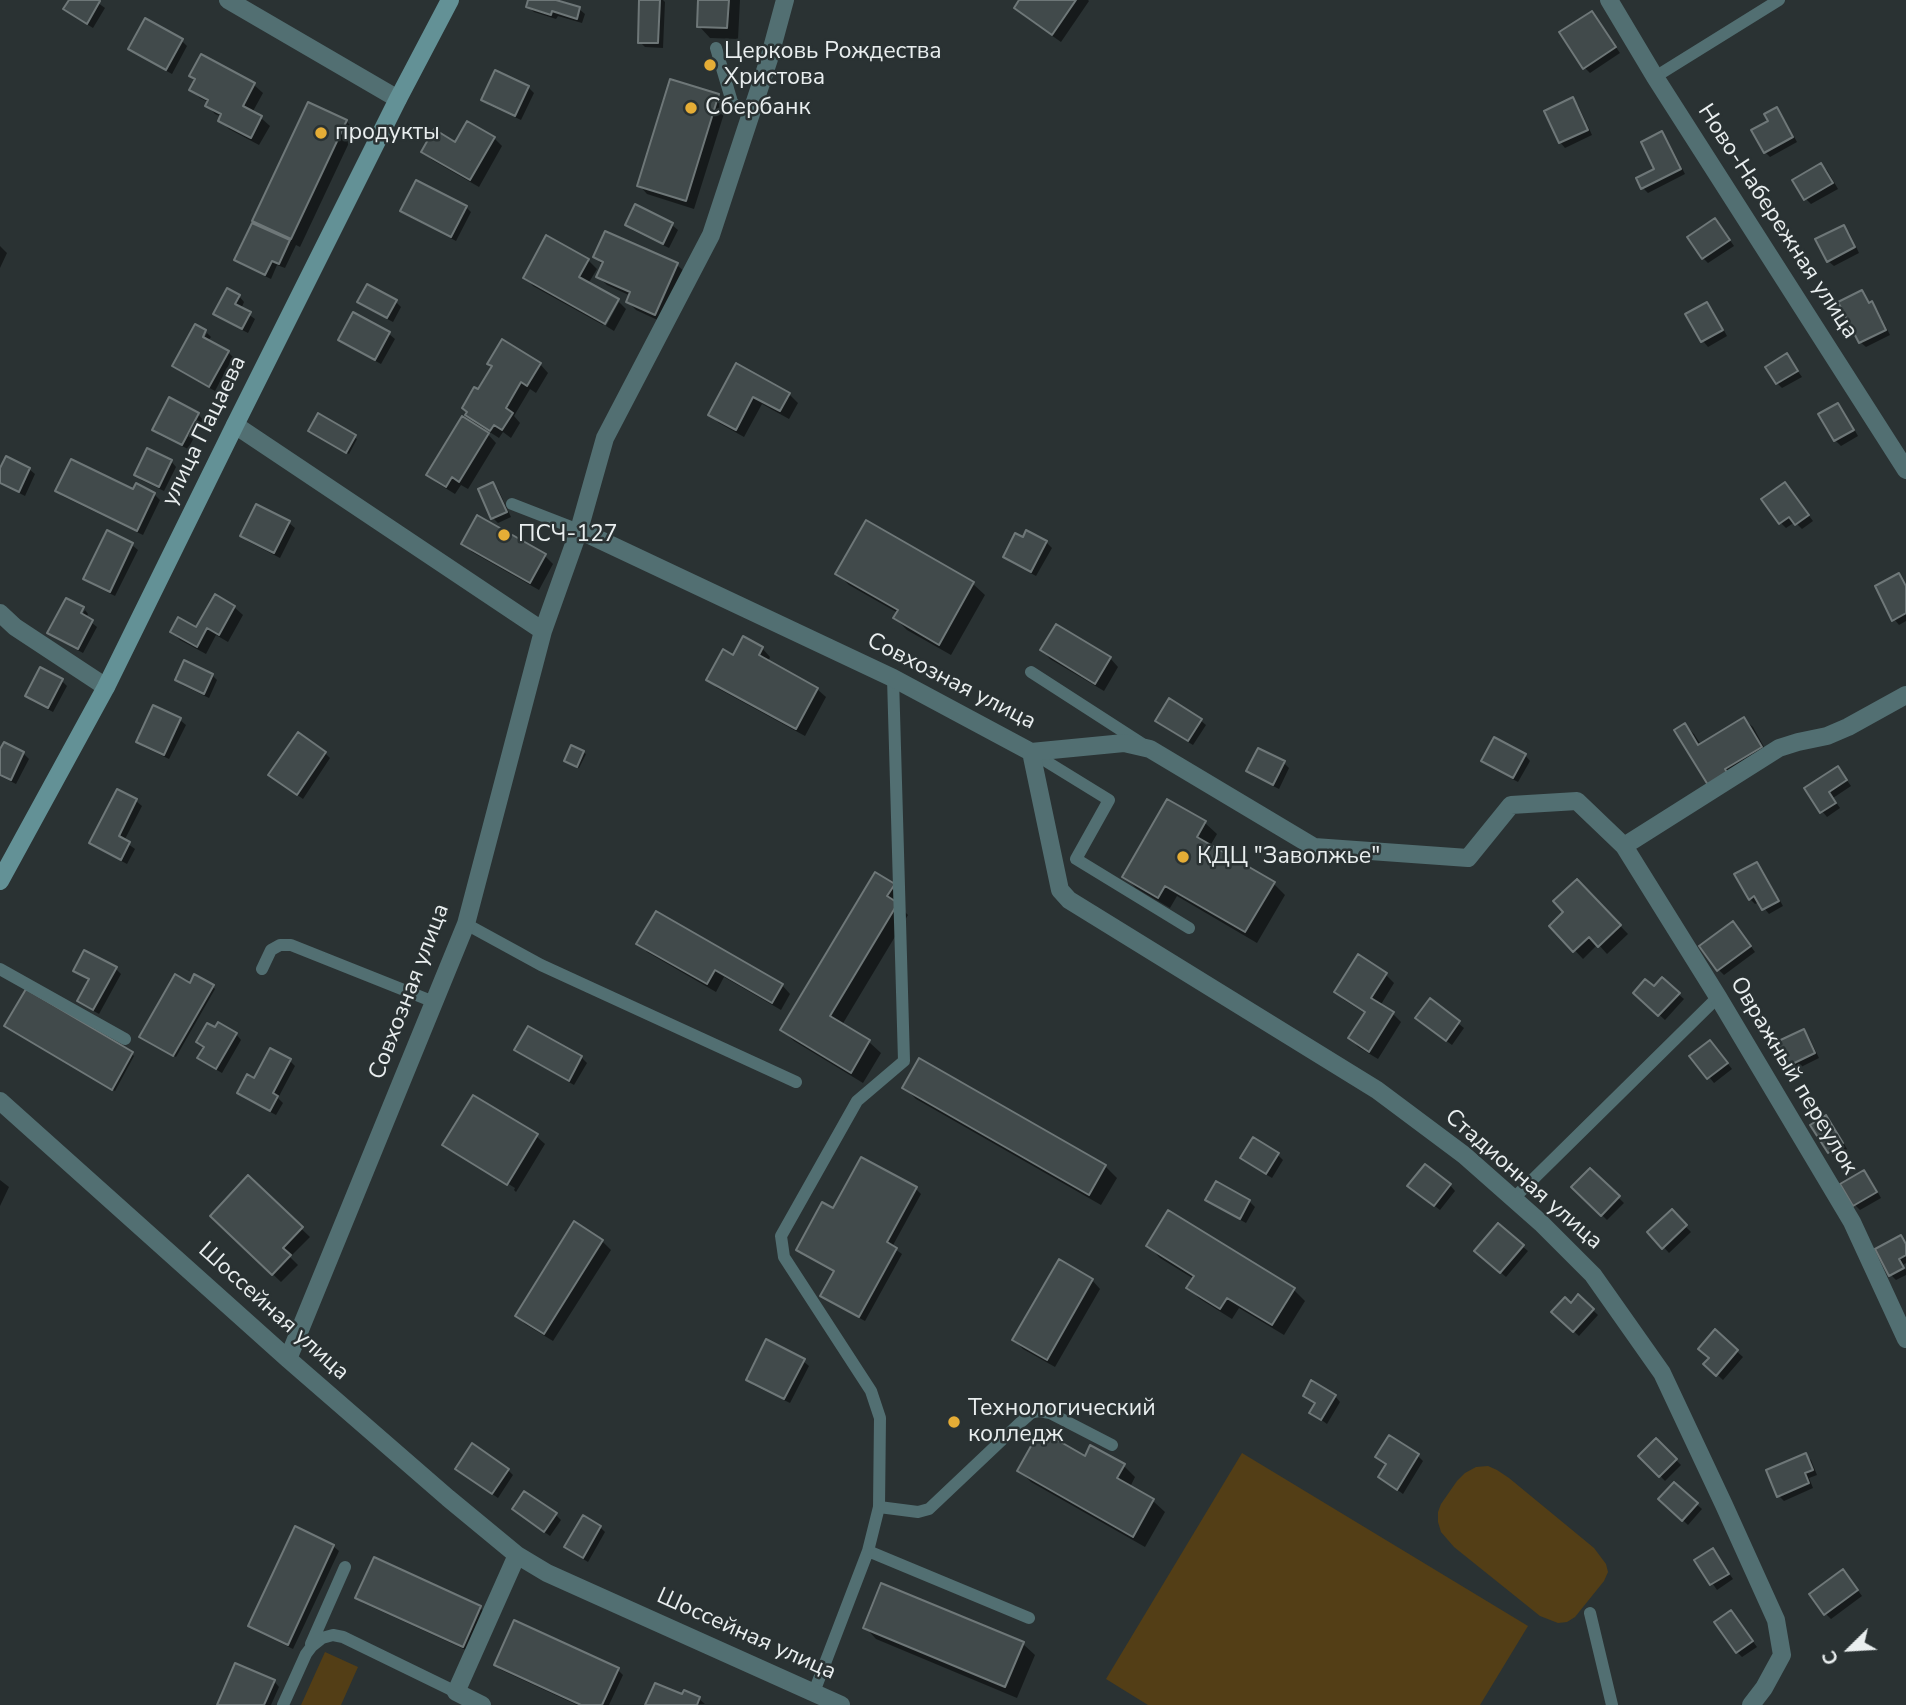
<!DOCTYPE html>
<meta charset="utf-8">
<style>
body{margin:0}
#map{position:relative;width:1906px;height:1705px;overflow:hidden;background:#2a3233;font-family:"Nunito Sans",sans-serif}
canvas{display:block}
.north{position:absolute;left:1815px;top:1614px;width:70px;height:70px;-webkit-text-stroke:5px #2a3233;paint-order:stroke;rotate:246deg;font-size:19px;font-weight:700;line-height:28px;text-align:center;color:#e9eeef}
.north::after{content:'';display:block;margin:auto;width:24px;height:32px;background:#e9eeef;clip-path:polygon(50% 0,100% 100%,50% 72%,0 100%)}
</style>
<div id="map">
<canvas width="1906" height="1705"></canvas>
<div class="north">С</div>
</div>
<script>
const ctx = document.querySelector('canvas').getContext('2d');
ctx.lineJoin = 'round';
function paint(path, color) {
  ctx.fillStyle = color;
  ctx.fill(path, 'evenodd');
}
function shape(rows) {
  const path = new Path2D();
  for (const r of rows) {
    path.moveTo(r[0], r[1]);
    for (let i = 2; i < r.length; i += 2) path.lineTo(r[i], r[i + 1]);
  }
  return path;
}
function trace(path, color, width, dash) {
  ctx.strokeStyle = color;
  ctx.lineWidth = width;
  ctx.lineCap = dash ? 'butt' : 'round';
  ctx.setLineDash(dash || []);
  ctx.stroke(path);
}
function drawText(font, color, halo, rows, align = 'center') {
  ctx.font = font + ' "Nunito Sans",sans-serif';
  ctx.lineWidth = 5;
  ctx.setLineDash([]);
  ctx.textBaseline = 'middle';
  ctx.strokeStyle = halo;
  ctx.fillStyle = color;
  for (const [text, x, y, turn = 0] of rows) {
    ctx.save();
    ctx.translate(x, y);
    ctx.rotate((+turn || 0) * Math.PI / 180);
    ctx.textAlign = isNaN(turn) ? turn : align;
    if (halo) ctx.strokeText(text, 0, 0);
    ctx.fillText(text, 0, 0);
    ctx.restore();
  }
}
const green = shape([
 [1242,1453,1528,1626,1480,1705,1148,1705,1106,1679],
 [1488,1466,1497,1470,1509,1478,1594,1548,1606,1564,1608,1572,1604,1581,1575,1617,1567,1622,1558,1623,1540,1616,1454,1547,1441,1532,1438,1522,1438,1512,1441,1504,1457,1481,1465,1473,1476,1467],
 [325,1652,358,1667,341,1705,301,1705]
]);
const shadow = shape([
 [71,0,94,0,105,8,93,28,71,14,66,9],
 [530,0,560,0,561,3,579,9,585,14,582,23,558,16,556,19,534,12,528,7],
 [641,0,663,0,665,2,663,48,645,47,640,42],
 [700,0,740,0,738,39,710,38,699,26],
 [1021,0,1088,0,1089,1,1061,42,1024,16,1016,7],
 [1592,13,1620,53,1590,73,1584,67],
 [182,41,187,46,172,74,136,54,130,49],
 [201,56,254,85,263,93,252,113,261,118,270,126,259,145,229,129,220,120,222,117,215,114,207,105,208,102,200,98,191,89,196,80],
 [528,87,534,93,521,120,489,105,483,99],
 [718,96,727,104,694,209,647,194,639,185],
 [1572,99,1578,105,1592,135,1565,148,1560,142],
 [309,104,346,121,355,130,300,247,296,245,285,268,277,265,271,279,242,265,236,260,262,228,254,220],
 [1777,109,1782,115,1797,142,1770,157,1765,152,1771,122],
 [1662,134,1667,139,1685,174,1648,193,1643,188,1657,170],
 [494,138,502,146,479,187,432,160,423,151],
 [1821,165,1827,170,1838,189,1811,204,1806,199,1795,181],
 [636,206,672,225,678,230,669,248,632,230,627,225],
 [466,207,471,212,456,241,408,216,403,210],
 [1720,226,1734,246,1708,263,1703,258],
 [1843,227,1849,232,1859,253,1834,266,1828,261],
 [0,246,7,253,0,268],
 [595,257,677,265,686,273,664,323,636,310,628,302,631,296,607,285,599,277,603,266],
 [588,260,597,269,588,284,618,301,616,301,603,325,533,286,525,277],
 [1862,292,1870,304,1877,309,1890,335,1866,347,1860,342],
 [239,296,244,302,241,309,255,319,248,333,221,319,215,313],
 [360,301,396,302,401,307,393,322,365,307],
 [619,302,626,309,614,331,606,326],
 [1706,304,1712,309,1727,336,1708,347,1703,341,1687,315],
 [354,315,389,334,395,339,381,364,346,345,340,340],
 [207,333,211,337,208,341,228,352,233,357,215,391,179,371,174,366,200,345],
 [1787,356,1802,377,1782,388,1777,383],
 [489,363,540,364,548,373,536,393,530,389,514,416,520,423,511,438,503,432,499,438,485,429,484,430,496,443,468,489,461,485,455,494,437,483,428,475,479,427,467,415,478,392,493,367],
 [736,366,789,394,798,403,789,419,762,404,744,437,719,423,710,415],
 [1838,405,1843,410,1858,436,1841,446,1835,440,1821,414],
 [198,414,203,420,188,449,159,435,154,429],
 [319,415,357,439,349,454,312,433],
 [171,461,176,467,164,491,141,480,136,474],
 [29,469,35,474,25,496,0,483,0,472],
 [493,484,498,489,511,517,498,523,493,518],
 [1785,484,1813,521,1802,529,1795,522,1786,528,1781,523],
 [57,491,134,491,154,494,160,500,143,535,62,496],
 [257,507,289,523,295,528,280,558,247,541,242,536],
 [867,523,973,584,985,595,951,655,907,630,895,618,898,613,849,585,838,574],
 [108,532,132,545,138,550,115,596,91,584,85,578],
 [1046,542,1052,548,1036,576,1010,562,1005,557],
 [463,543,545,556,553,564,539,590,472,552],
 [1899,575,1906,584,1906,621,1899,625,1894,619],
 [234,607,243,615,228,642,216,635,206,654,180,640,172,632,197,630],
 [85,610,88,614,86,618,97,627,83,653,55,638,49,633,78,622],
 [762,648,770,657,768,662,817,689,826,697,805,736,717,688,708,679,733,657],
 [1042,650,1110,658,1118,667,1104,691,1050,659],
 [212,675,217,680,209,698,182,685,177,680],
 [62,681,67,686,53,712,32,701,27,696],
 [154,708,180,720,186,725,169,759,144,747,138,742],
 [1744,719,1753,727,1769,756,1718,793,1685,725,1694,734,1701,745],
 [1200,720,1206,725,1193,745,1162,726,1157,721],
 [5,744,23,753,29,759,16,784,0,776,0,753],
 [572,747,586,754,579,768,566,761],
 [325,753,330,758,303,799,276,780],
 [1525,755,1530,761,1518,782,1488,766,1483,761],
 [1284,763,1289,768,1279,789,1253,776,1248,771],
 [1838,768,1851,786,1833,798,1840,808,1827,817,1822,811],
 [118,791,136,801,142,806,124,841,135,849,127,864,97,848,91,843],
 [1168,801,1205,823,1217,834,1210,846,1273,883,1285,895,1257,943,1177,896,1170,908,1136,888,1124,876],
 [1756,864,1762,869,1783,906,1769,914,1759,902,1755,904,1750,899],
 [1577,881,1628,934,1607,954,1598,944,1583,959,1552,926,1566,912],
 [894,886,900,907,908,915,842,1025,869,1042,881,1053,863,1083,794,1041,782,1030],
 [1738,929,1755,952,1724,975,1718,969],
 [639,943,782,985,790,994,781,1010,724,977,716,992,647,952],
 [1358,957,1386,975,1394,983,1380,1006,1393,1014,1401,1022,1378,1059,1358,1047,1350,1038,1366,1014,1344,1000,1336,992],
 [116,969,121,974,99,1014,85,1006,80,1001,90,981,76,970],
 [1662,980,1684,999,1665,1020,1635,993,1654,989],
 [190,985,213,987,215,989,176,1057,143,1039],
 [1430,1001,1464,1028,1452,1045,1422,1023],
 [6,1026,132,1054,134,1056,115,1091],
 [529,1028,581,1057,587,1063,574,1085,522,1055,516,1050],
 [1803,1031,1809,1037,1819,1058,1791,1072,1785,1066],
 [236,1034,241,1040,222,1073,205,1063,200,1058,205,1048,198,1042],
 [1715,1047,1732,1069,1714,1083,1692,1056],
 [270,1050,290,1061,295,1066,278,1098,283,1103,276,1115,244,1098,239,1093,255,1080],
 [920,1060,1105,1166,1117,1178,1101,1205,916,1099,904,1087],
 [1826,1117,1831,1123,1847,1149,1834,1157,1829,1152],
 [536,1136,545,1144,516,1192,514,1190,515,1188,452,1149,452,1152,444,1145],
 [1253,1139,1278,1155,1283,1160,1272,1178,1247,1163,1242,1158],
 [1590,1170,1624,1203,1607,1220,1573,1187],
 [1864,1172,1869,1177,1881,1198,1860,1210,1855,1205],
 [248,1178,310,1237,290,1257,298,1265,281,1282,212,1216],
 [0,1180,9,1187,0,1206],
 [1217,1183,1249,1201,1255,1207,1246,1223,1213,1205,1208,1199],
 [1450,1185,1455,1191,1440,1210,1415,1191],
 [916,1189,921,1194,892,1247,902,1254,865,1321,828,1301,822,1296,835,1273,803,1255,798,1250,834,1210],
 [1671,1212,1691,1232,1669,1253,1650,1232],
 [1901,1237,1906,1242,1906,1263,1903,1265,1906,1270,1906,1275,1896,1280,1891,1275],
 [602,1241,611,1250,553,1341,525,1324,517,1316],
 [1149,1246,1293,1289,1305,1301,1284,1335,1239,1308,1232,1319,1200,1299,1188,1288,1194,1279,1160,1258],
 [1522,1246,1528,1251,1506,1277,1482,1256],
 [1092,1280,1100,1289,1055,1367,1023,1349,1014,1340],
 [1579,1297,1598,1315,1579,1336,1553,1312,1571,1305],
 [1715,1332,1743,1357,1723,1380,1711,1369,1711,1359],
 [803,1361,809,1366,790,1403,753,1385,748,1379],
 [1305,1396,1335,1396,1340,1402,1327,1424,1312,1413,1316,1404],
 [1656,1440,1681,1465,1665,1481,1641,1456],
 [1805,1455,1811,1460,1817,1475,1809,1478,1813,1488,1784,1501,1779,1496],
 [1418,1456,1423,1461,1403,1494,1380,1477,1387,1465,1377,1457],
 [1085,1458,1124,1466,1135,1477,1130,1487,1153,1501,1165,1512,1145,1547,1031,1482,1019,1470],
 [508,1470,513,1475,498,1498,463,1474],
 [1674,1484,1702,1509,1688,1525,1661,1499],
 [519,1514,556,1515,561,1520,550,1536],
 [600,1527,605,1532,588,1562,572,1552,566,1547],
 [333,1546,339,1551,293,1649,256,1631,250,1626],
 [1713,1551,1733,1579,1717,1590,1697,1561],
 [1848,1577,1862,1596,1831,1619,1826,1614],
 [357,1598,480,1608,486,1613,468,1651,363,1603],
 [1736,1618,1757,1647,1742,1657,1737,1652],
 [865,1627,1023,1644,1035,1655,1017,1698,876,1639],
 [496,1665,618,1670,623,1675,609,1705,577,1705,501,1670],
 [274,1681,279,1687,271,1705,219,1705],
 [683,1697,699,1699,705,1704,647,1705]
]);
const building = shape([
 [69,0,98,0,100,1,87,24,63,9,69,0],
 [528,0,556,0,580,7,577,19,552,11,551,15,526,7,528,0],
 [639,0,660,0,658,43,638,43,639,0],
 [698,0,729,0,727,28,697,27,698,0],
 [1019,0,1076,0,1052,35,1014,8,1019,0],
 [1592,11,1616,47,1583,69,1559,32,1592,11],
 [145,18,183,39,166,70,128,49,145,18],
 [201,54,255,83,243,106,262,116,251,138,218,121,221,114,205,106,208,100,189,90,195,79,189,76,201,54],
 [495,70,529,86,515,116,481,100,495,70],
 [670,79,719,94,686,201,637,186,670,79],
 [1573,97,1588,130,1559,143,1544,111,1573,97],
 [308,102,347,120,291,239,252,221,308,102],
 [1777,107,1793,137,1764,153,1751,130,1768,121,1764,114,1777,107],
 [467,121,495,137,470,180,421,152,434,129,455,142,467,121],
 [1662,131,1681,169,1641,189,1636,178,1654,169,1641,142,1662,131],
 [1821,163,1833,183,1804,200,1792,180,1821,163],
 [416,180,467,206,451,237,400,211,416,180],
 [635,204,673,223,663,244,625,225,635,204],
 [1715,218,1730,240,1702,259,1687,237,1715,218],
 [252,223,290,240,279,264,272,261,265,275,234,260,252,223],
 [1844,225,1855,247,1827,262,1815,239,1844,225],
 [605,231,678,263,655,315,626,302,630,292,596,277,603,262,593,257,605,231],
 [546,235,589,259,579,277,619,299,605,324,523,278,546,235],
 [367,284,397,300,387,318,357,302,367,284],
 [227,288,240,295,235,304,251,312,242,329,213,314,227,288],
 [1862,290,1869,303,1872,301,1886,330,1859,343,1838,302,1862,290],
 [1707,302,1723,330,1701,342,1685,314,1707,302],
 [353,312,390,332,375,360,338,340,353,312],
 [195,324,206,330,203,337,229,351,209,387,172,366,195,324],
 [502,339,541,363,527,386,521,382,506,408,513,413,502,430,494,425,490,431,465,415,467,412,462,408,474,387,478,389,492,366,487,364,502,339],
 [1787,353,1798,371,1776,384,1765,367,1787,353],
 [736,363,790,393,780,411,753,397,736,430,708,415,736,363],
 [169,397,199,413,182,445,152,430,169,397],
 [1838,403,1854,430,1834,441,1818,414,1838,403],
 [318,413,356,435,346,453,308,431,318,413],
 [462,416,489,433,459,482,452,477,446,487,426,475,462,416],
 [147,448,172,460,159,487,134,475,147,448],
 [6,456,30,468,19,492,0,483,0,468,6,456],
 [71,459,133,489,136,483,155,493,137,531,55,491,71,459],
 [493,482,507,512,491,519,478,489,493,482],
 [1785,482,1809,515,1795,525,1789,517,1779,524,1761,499,1785,482],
 [256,504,290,521,274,553,240,536,256,504],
 [477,515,546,554,530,583,461,544,477,515],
 [866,520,974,582,939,645,893,618,898,610,835,574,866,520],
 [107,530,133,543,110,592,83,579,107,530],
 [1026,530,1047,541,1031,572,1003,557,1015,533,1023,537,1026,530],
 [1899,573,1906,586,1906,613,1892,621,1875,586,1899,573],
 [215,594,235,606,219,635,207,628,197,647,170,632,178,617,196,627,215,594],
 [66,598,84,607,81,613,93,620,78,649,47,633,66,598],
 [1056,624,1111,657,1095,684,1040,650,1056,624],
 [743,636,763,647,759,655,818,688,796,729,706,680,723,649,733,655,743,636],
 [184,660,213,674,204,694,175,680,184,660],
 [40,667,63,679,48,708,25,696,40,667],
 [1169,698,1202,719,1188,741,1155,721,1169,698],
 [153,705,181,718,164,755,136,742,153,705],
 [1744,717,1762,747,1725,769,1728,774,1708,785,1674,730,1685,723,1698,745,1744,717],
 [298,732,326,752,297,795,268,775,298,732],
 [1494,737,1526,754,1513,778,1481,761,1494,737],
 [4,742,24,752,11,780,0,775,0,749,4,742],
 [571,745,584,751,577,767,564,761,571,745],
 [1258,748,1285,761,1273,785,1246,771,1258,748],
 [1838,766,1847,780,1829,792,1836,803,1820,813,1804,788,1838,766],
 [117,789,137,799,119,836,130,842,121,860,89,843,117,789],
 [1167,799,1206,821,1197,837,1275,882,1245,932,1165,886,1158,898,1122,877,1167,799],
 [1757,862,1779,901,1762,910,1754,896,1749,900,1734,874,1757,862],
 [875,872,895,884,887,896,898,903,830,1016,870,1040,851,1073,780,1030,875,872],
 [1577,879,1621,925,1598,947,1589,937,1573,952,1549,926,1563,912,1553,901,1577,879],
 [656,911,783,984,772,1003,715,970,707,984,636,944,656,911],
 [1733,921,1751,946,1717,971,1699,946,1733,921],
 [84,950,117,967,93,1010,77,1001,89,979,73,971,84,950],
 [1358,954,1387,973,1371,998,1394,1012,1369,1052,1348,1038,1365,1012,1334,992,1358,954],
 [175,974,190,983,194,974,214,985,173,1056,139,1037,175,974],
 [1662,977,1680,993,1658,1016,1633,993,1645,979,1654,986,1662,977],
 [26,989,133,1052,112,1090,4,1026,26,989],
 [1430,998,1460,1021,1446,1041,1415,1018,1430,998],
 [218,1022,237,1033,216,1069,197,1058,204,1047,196,1042,207,1023,215,1027,218,1022],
 [528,1026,582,1056,569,1081,514,1050,528,1026],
 [1804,1029,1815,1053,1784,1068,1772,1044,1804,1029],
 [1710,1040,1728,1063,1707,1079,1689,1056,1710,1040],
 [270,1048,291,1059,273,1093,278,1096,270,1111,237,1093,247,1074,254,1078,270,1048],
 [919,1058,1106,1165,1089,1195,902,1088,919,1058],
 [473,1095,538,1134,507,1185,442,1145,473,1095],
 [1826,1115,1843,1143,1828,1153,1810,1125,1826,1115],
 [1253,1137,1279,1153,1266,1174,1240,1158,1253,1137],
 [861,1157,917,1187,887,1242,897,1248,859,1317,820,1296,834,1271,796,1250,822,1202,833,1208,861,1157],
 [1425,1164,1451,1184,1434,1206,1407,1186,1425,1164],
 [1590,1168,1620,1196,1601,1216,1571,1187,1590,1168],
 [1864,1170,1877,1192,1853,1206,1840,1184,1864,1170],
 [248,1175,303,1227,283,1248,291,1255,272,1275,210,1216,248,1175],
 [1216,1181,1250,1200,1240,1219,1205,1200,1216,1181],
 [1672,1209,1687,1225,1662,1249,1647,1232,1672,1209],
 [1168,1210,1295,1288,1272,1325,1227,1298,1220,1309,1186,1288,1194,1276,1146,1246,1168,1210],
 [574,1221,603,1240,544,1334,515,1316,574,1221],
 [1498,1223,1524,1245,1500,1273,1474,1251,1498,1223],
 [1901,1235,1906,1244,1906,1255,1899,1259,1904,1268,1889,1276,1875,1249,1901,1235],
 [1059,1259,1093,1279,1047,1360,1012,1340,1059,1259],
 [1578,1294,1594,1309,1573,1332,1551,1312,1565,1297,1571,1303,1578,1294],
 [1715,1329,1738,1350,1716,1376,1703,1364,1709,1358,1698,1349,1715,1329],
 [766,1339,805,1359,784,1399,746,1380,766,1339],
 [1311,1380,1336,1395,1321,1420,1309,1413,1315,1403,1303,1396,1311,1380],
 [1040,1430,1085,1456,1090,1445,1125,1464,1117,1478,1154,1499,1133,1537,1017,1471,1040,1430],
 [1389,1435,1419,1454,1397,1490,1378,1477,1386,1464,1375,1457,1389,1435],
 [1656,1438,1677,1459,1659,1477,1638,1456,1656,1438],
 [472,1443,509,1469,492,1494,455,1469,472,1443],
 [1806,1453,1813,1470,1805,1473,1809,1483,1777,1497,1766,1470,1806,1453],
 [1674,1482,1698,1503,1682,1521,1658,1499,1674,1482],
 [524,1491,557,1513,544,1532,512,1509,524,1491],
 [583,1515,601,1526,583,1558,564,1547,583,1515],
 [295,1526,334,1545,288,1645,248,1626,295,1526],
 [1713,1548,1729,1574,1710,1585,1694,1560,1713,1548],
 [374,1557,481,1606,463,1647,355,1598,374,1557],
 [1843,1569,1858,1590,1824,1615,1809,1594,1843,1569],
 [881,1583,1024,1642,1005,1687,863,1628,881,1583],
 [1731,1610,1753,1641,1736,1653,1714,1622,1731,1610],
 [514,1620,619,1668,602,1705,581,1705,494,1665,514,1620],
 [235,1663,275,1680,264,1705,217,1705,235,1663],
 [655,1683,682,1694,684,1690,700,1697,697,1705,645,1705,655,1683]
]);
const lane = shape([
 [716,48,732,102,737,107,751,112],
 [1655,77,1779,0],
 [512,504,579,530],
 [1031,672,1141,743],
 [1031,752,1109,800,1076,859,1189,928],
 [466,924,541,965,796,1082],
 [0,969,125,1039],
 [262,969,271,950,280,945,291,945,434,1002],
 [1514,1198,1718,997],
 [879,1507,918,1512,929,1509,1022,1421,1031,1413,1039,1411,1050,1413,1112,1445],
 [868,1551,879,1507,880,1418,871,1391,784,1257,781,1236,857,1101,904,1061,893,678],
 [1590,1613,1612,1705],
 [311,1644,345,1567],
 [814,1692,868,1551,1029,1618],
 [283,1705,306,1654,312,1646,322,1638,333,1635,343,1637,456,1692]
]);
const street = shape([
 [228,0,398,99],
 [1609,0,1655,77,1906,470],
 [235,425,543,631],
 [579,530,893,678,1031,752,1124,743,1150,749,1314,847,1468,858,1511,805,1577,801,1624,846,1779,748,1798,742,1827,736,1848,727,1906,695],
 [0,613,15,627,106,687],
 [1031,752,1060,890,1069,900,1377,1090,1464,1155,1541,1223,1593,1275,1662,1373,1724,1505,1776,1620,1782,1655,1764,1688,1751,1705],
 [1624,846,1718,997,1852,1222,1906,1339],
 [0,1101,288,1359,448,1498,517,1555,547,1573,841,1705],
 [288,1359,466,924,543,631,579,530,605,438,711,235,769,59,785,0],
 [482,1705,456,1692,517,1555]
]);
const secondary = shape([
 [0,881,106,687,235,425,398,99,450,0]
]);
const markers = [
 [710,65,7,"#e5ad36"],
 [691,108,7,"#e5ad36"],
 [321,133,7,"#e5ad36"],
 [504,535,7,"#e5ad36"],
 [1183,857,7,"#e5ad36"],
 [954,1422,7,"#e5ad36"]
];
const poiNames = [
 ["Церковь Рождества",724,52],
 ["Христова",724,78],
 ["Сбербанк",705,108],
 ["продукты",335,133],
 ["ПСЧ-127",518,535],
 ["КДЦ \"Заволжье\"",1197,857],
 ["Технологический",968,1409],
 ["колледж",968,1435]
];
const streetNames = [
 ["Ново-Набережная улица",1777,222,57],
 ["улица Пацаева",205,431,-64],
 ["Совхозная улица",951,682,27],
 ["Совхозная улица",410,992,-69],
 ["Овражный переулок",1793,1076,59],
 ["Стадионная улица",1523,1180,41],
 ["Шоссейная улица",273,1312,42],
 ["Шоссейная улица",746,1635,24]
];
paint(green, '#533e16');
paint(shadow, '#0007');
paint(building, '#414a4b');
trace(building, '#6e7778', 2);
trace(lane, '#526f72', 12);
trace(street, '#526f72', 18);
trace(secondary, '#639196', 18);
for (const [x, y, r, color] of markers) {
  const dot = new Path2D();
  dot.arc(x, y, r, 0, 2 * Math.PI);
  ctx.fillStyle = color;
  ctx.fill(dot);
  trace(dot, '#2a3233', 2.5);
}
drawText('23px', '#e9eeef', '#2a3233', poiNames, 'left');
drawText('23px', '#e9eeef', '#2a3233', streetNames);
</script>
